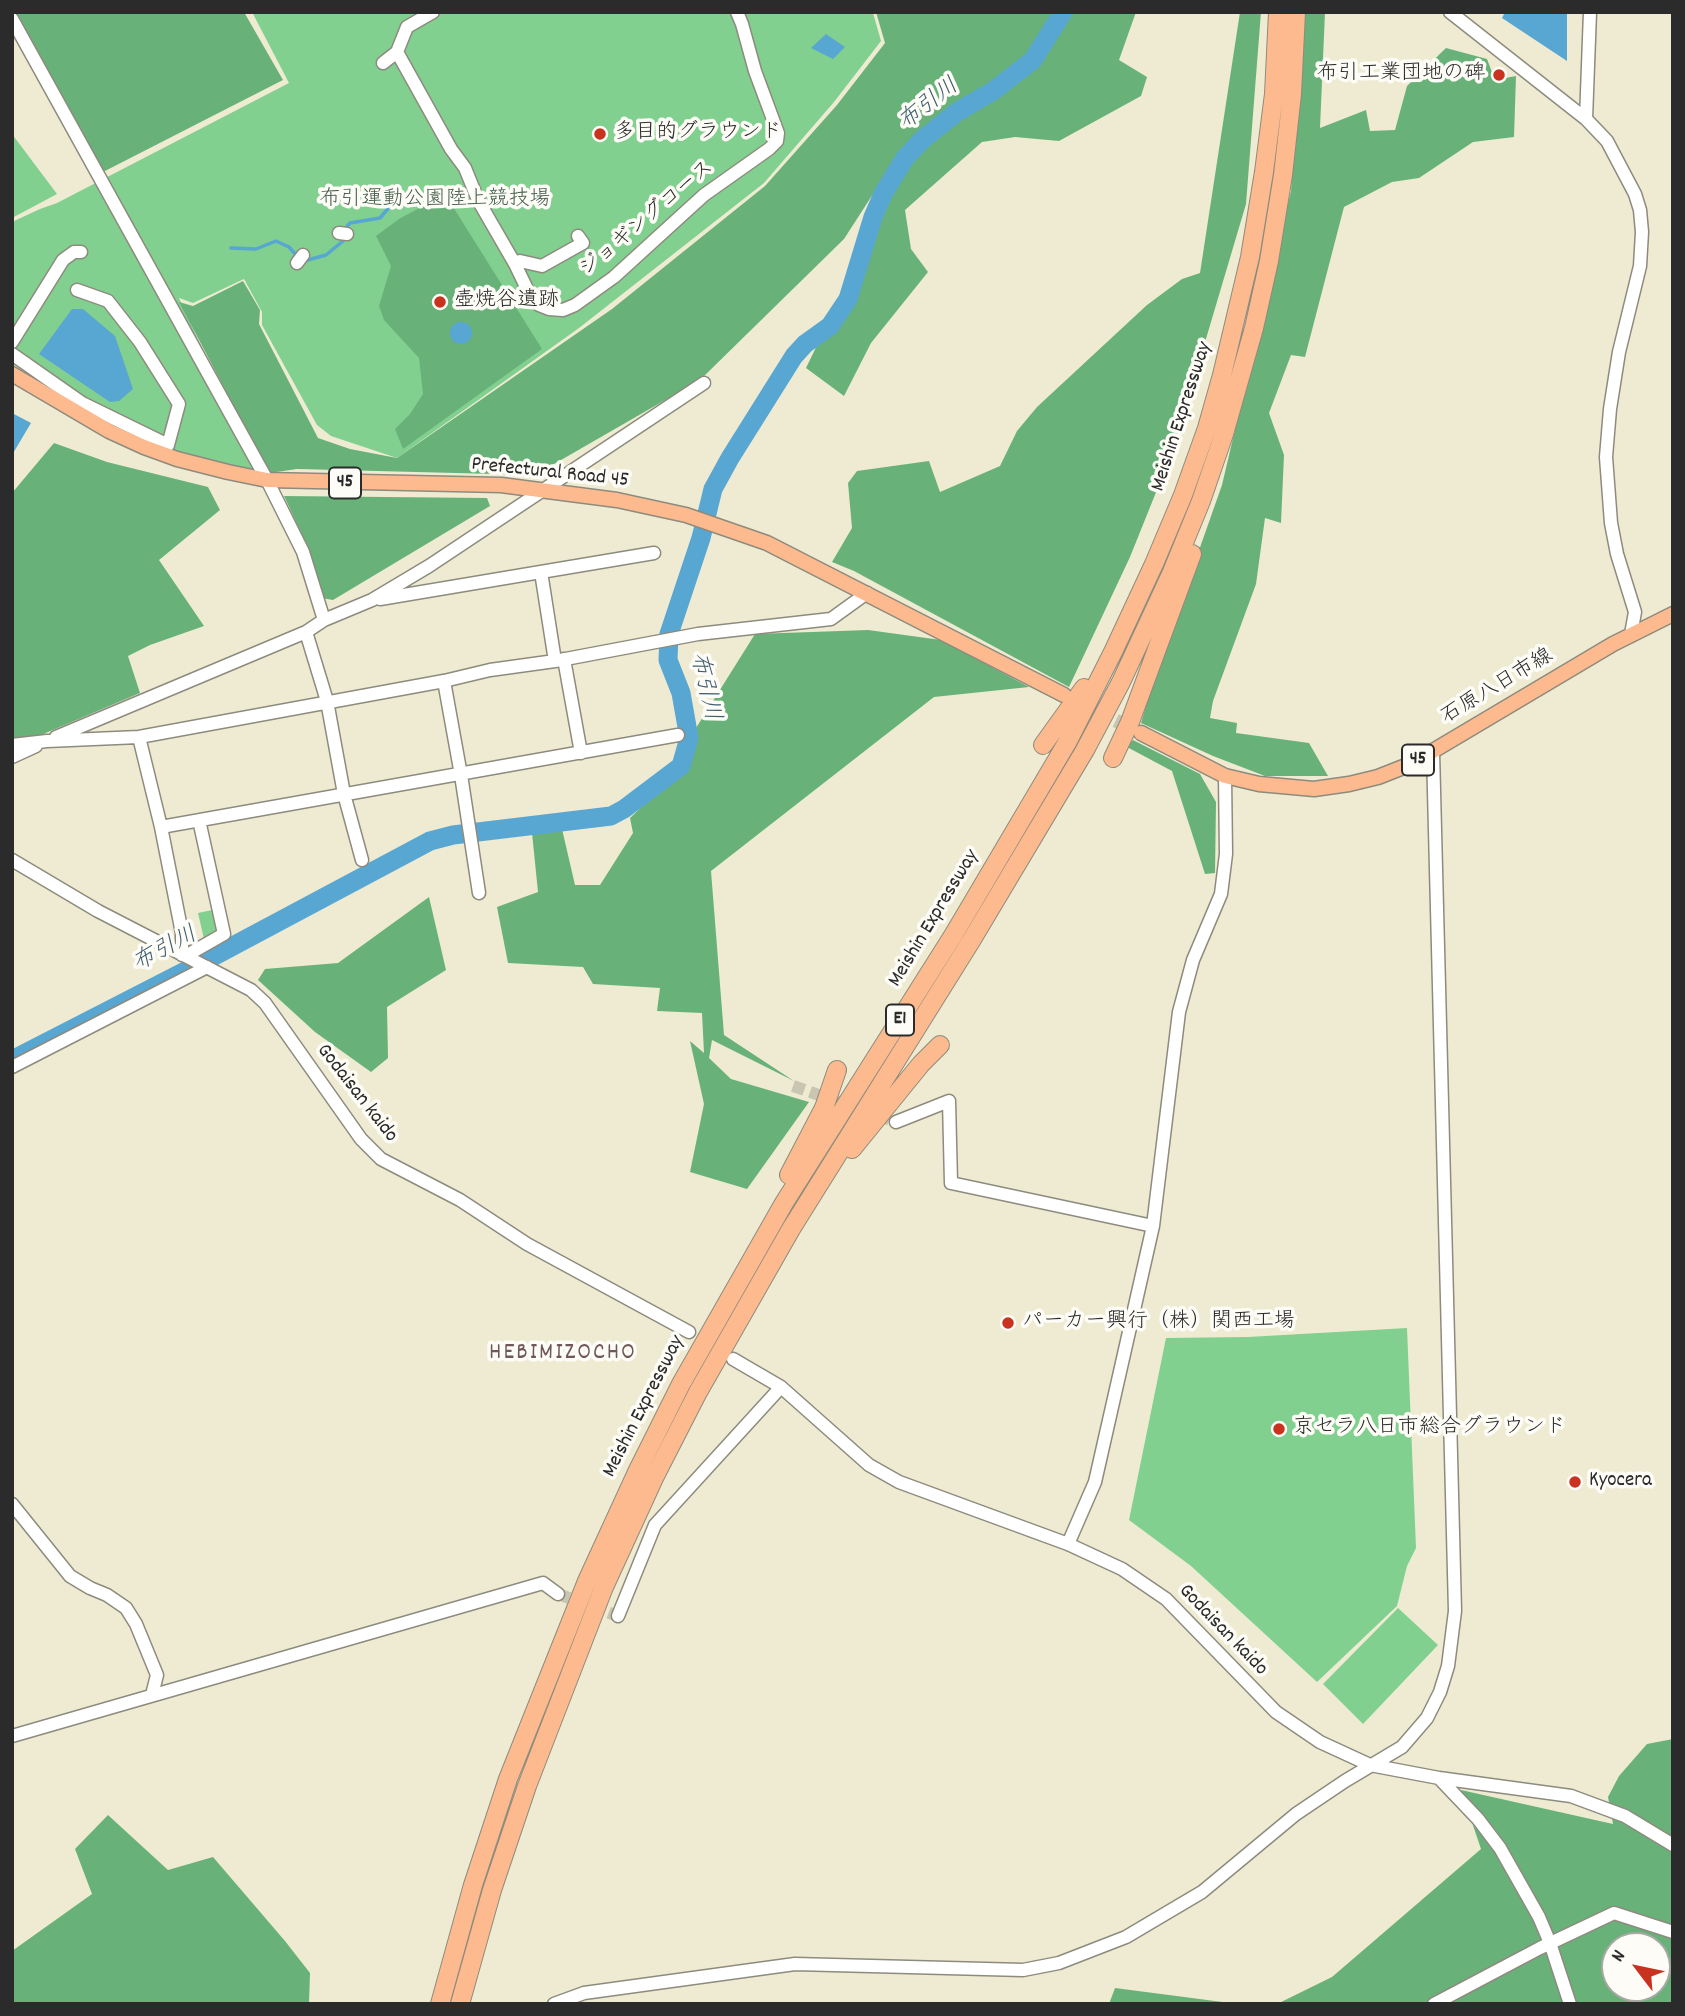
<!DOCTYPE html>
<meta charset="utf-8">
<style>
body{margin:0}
#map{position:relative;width:1685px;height:2016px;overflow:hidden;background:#efebd2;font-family:Dekko,sans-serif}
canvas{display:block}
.frame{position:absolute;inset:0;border:14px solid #2b2b2b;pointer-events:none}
.north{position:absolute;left:1601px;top:1932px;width:70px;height:70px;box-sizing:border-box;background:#fdfcf7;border:2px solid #a9a8a5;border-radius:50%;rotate:302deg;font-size:19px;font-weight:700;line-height:28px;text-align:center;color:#2b2b2b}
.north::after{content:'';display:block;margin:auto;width:24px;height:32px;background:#c8321e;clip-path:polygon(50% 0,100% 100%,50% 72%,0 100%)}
</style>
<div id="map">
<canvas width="1685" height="2016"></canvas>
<div class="frame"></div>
<div class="north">N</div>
</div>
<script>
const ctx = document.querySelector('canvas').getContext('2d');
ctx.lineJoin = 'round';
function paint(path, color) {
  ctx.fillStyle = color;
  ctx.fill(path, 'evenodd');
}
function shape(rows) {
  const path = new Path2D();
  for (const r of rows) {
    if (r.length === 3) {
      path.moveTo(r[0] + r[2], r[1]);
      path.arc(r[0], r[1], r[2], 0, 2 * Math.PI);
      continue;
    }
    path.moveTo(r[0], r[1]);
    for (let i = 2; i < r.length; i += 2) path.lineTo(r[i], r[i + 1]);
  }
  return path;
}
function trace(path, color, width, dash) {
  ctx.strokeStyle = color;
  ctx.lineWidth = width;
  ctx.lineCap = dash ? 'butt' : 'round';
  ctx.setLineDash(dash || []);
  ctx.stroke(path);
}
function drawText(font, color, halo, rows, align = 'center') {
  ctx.font = font + ' Dekko,"Klee One",sans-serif';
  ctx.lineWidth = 7;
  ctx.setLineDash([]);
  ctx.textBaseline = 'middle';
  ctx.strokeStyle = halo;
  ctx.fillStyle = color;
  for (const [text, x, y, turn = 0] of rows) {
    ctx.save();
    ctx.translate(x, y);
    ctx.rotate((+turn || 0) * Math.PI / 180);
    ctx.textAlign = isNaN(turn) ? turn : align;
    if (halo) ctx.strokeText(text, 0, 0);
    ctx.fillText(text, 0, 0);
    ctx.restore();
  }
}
const green = shape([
 [252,12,873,13,881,41,834,102,764,183,579,328,397,458,331,436,317,425,262,325,262,312,244,279,193,303,179,298,257,469,240,468,180,452,123,430,12,363,12,222,40,209,57,203,289,83],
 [12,134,57,194,12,218],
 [217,909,217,933,204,939,198,913],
 [1407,1328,1416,1548,1407,1566,1397,1606,1317,1682,1191,1566,1129,1520,1166,1338,1248,1337],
 [1398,1608,1438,1645,1363,1724,1323,1684]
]);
const forest = shape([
 [15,12,244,12,283,80,103,172],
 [876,12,1136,12,1119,60,1147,77,1141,96,1059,141,1015,137,982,142,905,210,911,249,928,272,871,343,844,396,806,368,836,306,875,191,844,239,700,380,535,475,297,469,269,473,179,302,193,306,243,281,260,310,259,324,318,438,350,449,397,458,612,309,765,186,837,105,885,43],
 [1240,12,1261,12,1246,204,1173,450,1130,557,1069,687,854,571,832,562,852,528,848,483,857,471,929,461,940,492,1000,466,1017,431,1037,407,1147,305,1182,279,1200,273],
 [1302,12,1325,12,1320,128,1366,110,1370,131,1395,130,1407,86,1446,48,1487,59,1495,80,1516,76,1514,137,1473,142,1419,178,1392,182,1344,207,1305,357,1291,355,1269,413,1284,455,1281,523,1265,518,1256,584,1213,701,1210,718,1237,723,1236,733,1309,743,1328,776,1265,776,1213,756,1141,723,1155,675,1222,485,1291,191],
 [445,194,542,349,403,449,395,429,410,414,423,394,419,358,384,320,379,306,391,266,376,236,399,219],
 [54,443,107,462,208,487,220,510,159,560,204,626,150,645,128,656,140,693,41,735,12,739,12,493],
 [284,496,487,498,490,506,333,600,321,598,310,552],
 [868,630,941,640,1029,687,934,697,711,871,724,1035,794,1081,712,1040,709,1058,731,1079,809,1102,747,1189,690,1172,704,1104,690,1041,704,1053,702,1013,657,1011,660,988,593,984,583,967,508,963,497,907,538,892,532,833,562,829,575,885,600,885,633,833,630,818,692,759,696,728,755,634],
 [1133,740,1200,774,1216,802,1215,873,1205,874,1172,771,1127,747],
 [429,897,446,970,387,1007,388,1058,371,1072,315,1032,258,980,265,969,338,963],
 [1673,1739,1673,2004,1277,2004,1332,1977,1481,1849,1461,1790,1613,1824,1608,1797,1619,1776,1647,1744],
 [1615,1946,1657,1946,1657,1988,1615,1988],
 [108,1815,168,1870,213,1857,285,1941,310,1973,309,2004,12,2004,12,1951,92,1894,75,1849],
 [1115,1988,1238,2004,1109,2004]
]);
const water = shape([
 [1505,12,1567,12,1567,61,1502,18],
 [826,34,845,47,833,59,811,48],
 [72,309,83,309,115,336,133,389,119,401,110,402,39,354],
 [461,333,11],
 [12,413,31,423,12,455]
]);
const stream = shape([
 [344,230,350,223,380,218,397,198],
 [231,248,256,249,276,241,289,247,298,257],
 [304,261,326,255,343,241,344,238]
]);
const river = shape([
 [12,1060,203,962,430,841,453,835,611,816,624,809,681,766,689,738,681,693,668,660,669,634,701,538,713,489,730,458,794,356,805,344,830,326,848,299,873,217,883,194,905,158,923,139,957,112,993,91,1033,60,1063,12]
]);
const minorTunnel = shape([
 [793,1086,896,1122],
 [558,1594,618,1616]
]);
const majorTunnel = shape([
 [1078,702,1135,730]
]);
const minor = shape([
 [1450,12,1586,119,1607,141,1635,194,1640,210,1642,232,1640,266,1619,352,1610,409,1606,457,1611,523,1617,554,1635,612,1631,634],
 [12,19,267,480,303,552,324,620],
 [397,52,451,149,465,168,478,200,515,264,529,293,539,305,549,309,563,310,575,305,614,277,704,195,769,149,777,141,778,133,755,71,742,24,737,12],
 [383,63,397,52,407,27,433,12],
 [1586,119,1590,12],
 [339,233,347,234],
 [297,263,303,255],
 [515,264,520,261,542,266,583,243,578,236],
 [12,342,63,260,74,252,81,252],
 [12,354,82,403,168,445,179,404,140,342,108,301,77,290],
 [541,572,555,661],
 [380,599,654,553],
 [306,632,327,701,344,794,362,860],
 [564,659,581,753],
 [444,681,461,775,479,893],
 [56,737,306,632,324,620,372,600,429,566,704,383],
 [139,737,161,827,182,933,182,955,189,954,224,934,199,820],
 [12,745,47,741,139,737,444,681,490,670,555,661,698,634,831,619,867,593],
 [12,757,36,746],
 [161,827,678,735],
 [12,860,98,911,251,990,265,1003,361,1139,381,1159,460,1200,527,1244,689,1332],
 [12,1067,207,967],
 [896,1122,949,1101,951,1183,1153,1226],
 [733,1359,781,1387,869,1465,899,1482,1068,1544,1122,1569,1166,1599,1276,1712,1320,1742,1370,1765,1439,1778,1571,1796,1625,1816,1673,1845],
 [12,1504,70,1576,90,1588,107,1595,126,1608,136,1624,157,1675,152,1695],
 [1068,1544,1095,1482,1153,1226,1179,1012,1193,960,1221,894,1226,854,1225,776],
 [618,1616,655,1525,781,1387],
 [12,1736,543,1583,558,1594],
 [1439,1778,1478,1819,1500,1848,1539,1917,1550,1943,1570,2004],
 [554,2004,584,1993,795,1964,1023,1970,1059,1963,1126,1937,1202,1892,1296,1814,1345,1781,1402,1747,1427,1718,1440,1692,1448,1666,1455,1611,1433,752],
 [1434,2004,1540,1948,1614,1913,1673,1932]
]);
const major = shape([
 [12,374,109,431,144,447,177,459,228,472,267,480,501,485,617,500,686,515,767,543,1064,695],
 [1141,733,1225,776,1259,784,1314,789,1349,784,1378,777,1411,764,1613,644,1673,614]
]);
const highway = shape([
 [1043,745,1084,688],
 [1113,758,1130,722,1192,554],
 [852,1149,921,1064,940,1045],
 [789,1175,824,1108,837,1070],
 [440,2004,473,1885,508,1779,587,1581,638,1470,681,1384,784,1203,954,934,1068,741,1113,652,1154,564,1183,495,1207,428,1222,375,1250,257,1264,172,1274,94,1278,12],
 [460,2004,492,1890,527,1786,604,1587,654,1478,698,1392,791,1229,971,941,1085,750,1121,682,1172,572,1201,501,1224,434,1254,328,1269,261,1283,175,1292,94,1296,12]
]);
const markers = [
 [1499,75,7,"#c8321e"],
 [600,134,7,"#c8321e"],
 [440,302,7,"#c8321e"],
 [1008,1323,7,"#c8321e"],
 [1279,1429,7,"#c8321e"],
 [1575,1482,7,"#c8321e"]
];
const shields = [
 [345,483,32],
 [1418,760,32],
 [900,1020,28]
];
const shieldNames = [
 ["45",345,483],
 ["45",1418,760],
 ["E1",900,1020]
];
const poiNames = [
 ["布引工業団地の碑",1485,75,"right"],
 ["多目的グラウンド",614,134],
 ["壺焼谷遺跡",454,302],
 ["パーカー興行（株）関西工場",1022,1323],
 ["京セラ八日市総合グラウンド",1293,1429],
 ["Kyocera",1589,1482]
];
const parkNames = [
 ["布引運動公園陸上競技場",435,201]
];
const streetNames = [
 ["ジョギングコース",648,220,-40],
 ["Meishin Expressway",1183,417,-72],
 ["Prefectural Road 45",550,474,6],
 ["石原八日市線",1498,688,-31],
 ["Meishin Expressway",935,919,-59],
 ["Godaisan kaido",356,1094,52],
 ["Meishin Expressway",645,1407,-63],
 ["Godaisan kaido",1222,1631,46]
];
const waterNames = [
 ["布引川",930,106,-38],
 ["布引川",703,687,77],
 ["布引川",166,951,-28]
];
const quarterNames = [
 ["HEBIMIZOCHO",563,1355]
];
paint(green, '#81d08f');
paint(forest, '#68b27a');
paint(water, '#58a6d2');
trace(stream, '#58a6d2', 3.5);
trace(river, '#58a6d2', 19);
trace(minorTunnel, '#c8c5b1', 12, [12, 6]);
trace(majorTunnel, '#c8c5b1', 14, [14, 7]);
trace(minor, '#8d8b7e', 15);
trace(major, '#8d8b7e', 17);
trace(highway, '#8d8b7e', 20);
trace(minor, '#fff', 12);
trace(major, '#fcba8e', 14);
trace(highway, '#fcba8e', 18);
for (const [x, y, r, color] of markers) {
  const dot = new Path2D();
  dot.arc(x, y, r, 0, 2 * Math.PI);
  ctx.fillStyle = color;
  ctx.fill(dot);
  trace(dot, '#fdfcf7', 2.5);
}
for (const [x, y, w] of shields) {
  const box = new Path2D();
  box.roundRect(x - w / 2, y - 15.5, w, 31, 5);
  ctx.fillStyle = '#fdfcf7';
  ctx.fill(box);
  trace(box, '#2b2b2b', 2);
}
drawText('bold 19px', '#2b2b2b', null, shieldNames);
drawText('21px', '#2b2b2b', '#fdfcf7', poiNames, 'left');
drawText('21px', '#455d49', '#fdfcf7', parkNames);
drawText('21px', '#2b2b2b', '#fdfcf7', streetNames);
drawText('italic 23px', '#3d5c6e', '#fdfcf7', waterNames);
ctx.letterSpacing = '2px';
drawText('24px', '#705856', '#fdfcf7', quarterNames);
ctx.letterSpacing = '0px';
</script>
